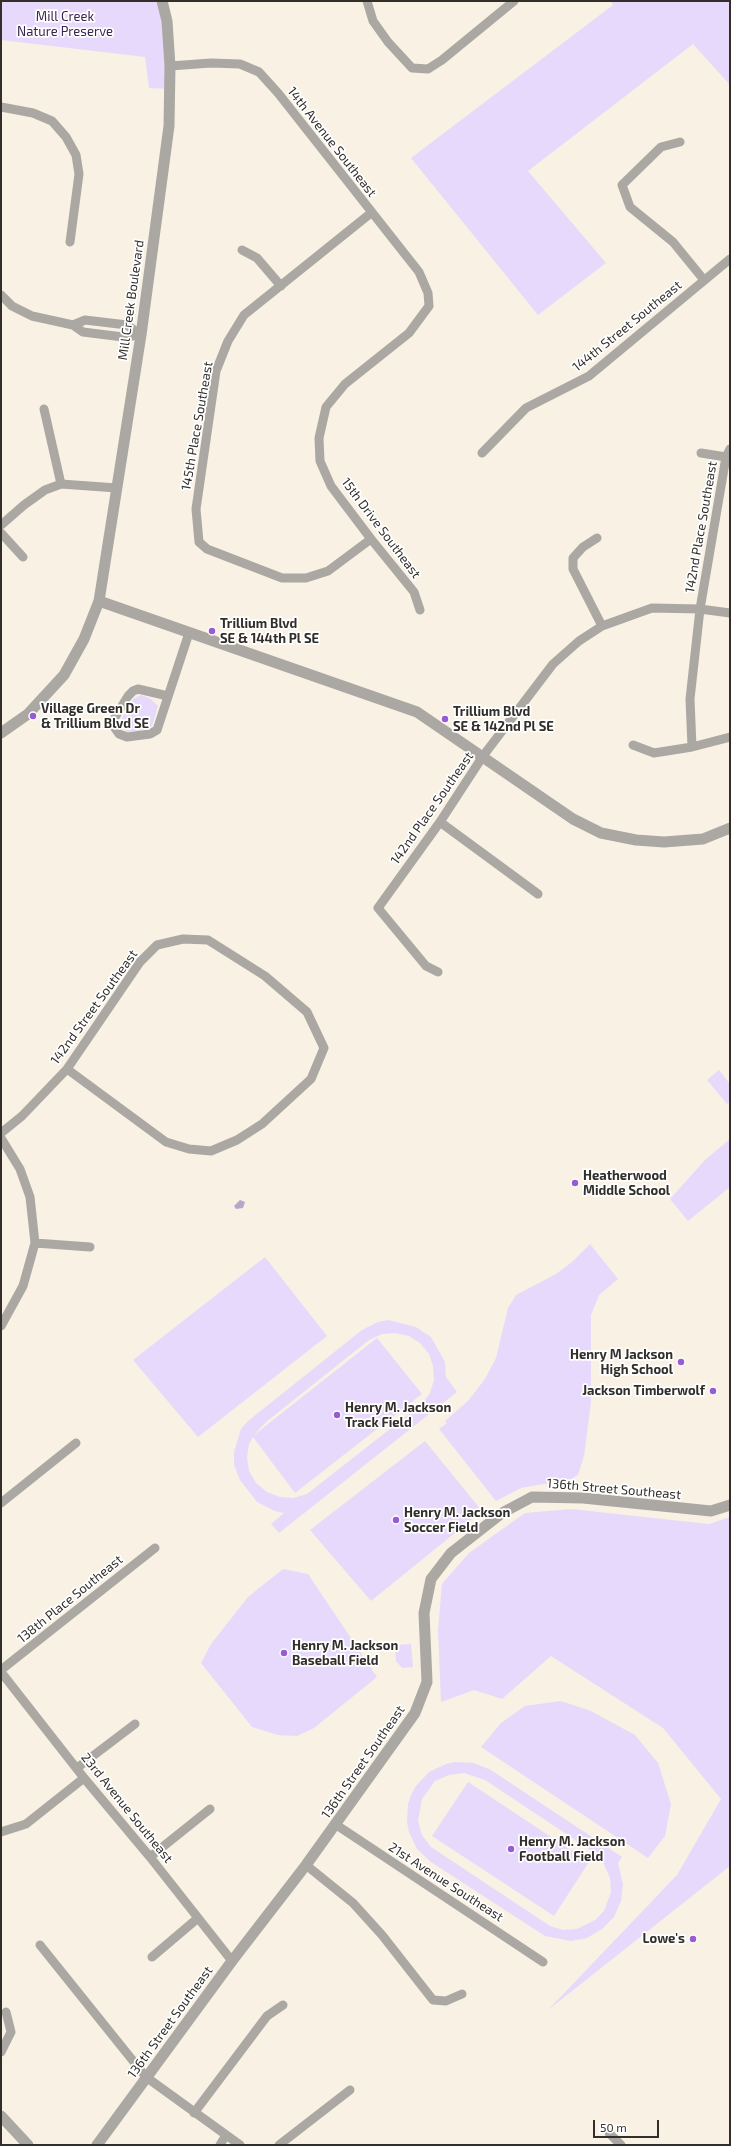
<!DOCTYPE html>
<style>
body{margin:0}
#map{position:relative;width:731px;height:2146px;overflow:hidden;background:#f8f1e4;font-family:"Exo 2",sans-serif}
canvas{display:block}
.frame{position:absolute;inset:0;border:2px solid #322f2b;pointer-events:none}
.scale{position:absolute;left:593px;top:2120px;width:66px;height:18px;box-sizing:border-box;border:2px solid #322f2b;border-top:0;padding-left:5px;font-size:12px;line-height:14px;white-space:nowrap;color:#322f2b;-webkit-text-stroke:3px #fff;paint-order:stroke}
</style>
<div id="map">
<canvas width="731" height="2146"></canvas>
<div class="frame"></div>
<div class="scale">50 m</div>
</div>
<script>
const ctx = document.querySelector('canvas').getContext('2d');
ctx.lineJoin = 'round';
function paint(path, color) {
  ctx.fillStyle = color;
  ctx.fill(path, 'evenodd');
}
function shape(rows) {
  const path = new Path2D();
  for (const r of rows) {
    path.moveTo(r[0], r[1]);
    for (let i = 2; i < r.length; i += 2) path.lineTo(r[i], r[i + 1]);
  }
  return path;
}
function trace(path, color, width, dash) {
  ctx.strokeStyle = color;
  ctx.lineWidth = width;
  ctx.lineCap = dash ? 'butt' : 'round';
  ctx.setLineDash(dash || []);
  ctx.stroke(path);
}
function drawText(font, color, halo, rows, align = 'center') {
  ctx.font = font + ' "Exo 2",sans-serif';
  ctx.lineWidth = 3.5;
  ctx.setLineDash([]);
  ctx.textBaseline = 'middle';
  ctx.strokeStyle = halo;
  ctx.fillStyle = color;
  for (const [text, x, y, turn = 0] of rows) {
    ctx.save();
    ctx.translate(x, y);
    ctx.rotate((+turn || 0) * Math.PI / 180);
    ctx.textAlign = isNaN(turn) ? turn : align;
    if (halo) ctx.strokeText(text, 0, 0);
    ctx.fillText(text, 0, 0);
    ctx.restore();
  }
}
const green = shape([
 [1,1,162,1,170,89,149,88,145,57,1,40],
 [611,1,730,1,730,85,693,44,528,171,606,263,538,315,411,158,613,5],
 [141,695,151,699,158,706,152,726,143,730,126,732,121,726,121,720,133,699],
 [719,1070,730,1084,730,1102,727,1104,707,1080],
 [730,1139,730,1187,688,1221,670,1199,705,1160],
 [590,1244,618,1279,599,1295,591,1315,591,1402,584,1456,578,1475,571,1479,521,1488,496,1501,439,1429,447,1423,445,1421,468,1401,485,1379,496,1358,508,1308,516,1295,556,1274,572,1262],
 [265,1257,327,1336,198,1437,133,1360],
 [388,1320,416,1327,431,1337,445,1362,446,1377,457,1392,279,1533,271,1524,284,1513,275,1511,257,1502,240,1480,234,1465,234,1452,241,1429,248,1421,362,1330,378,1322],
 [395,1333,409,1336,420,1343,429,1354,433,1366,434,1380,430,1393,422,1404,307,1494,293,1498,280,1497,267,1492,256,1483,249,1471,247,1457,249,1444,253,1437,295,1493,422,1394,377,1338,254,1435,266,1422,369,1340,382,1334],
 [425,1441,482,1511,371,1601,310,1530],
 [571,1509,709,1524,730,1517,730,1866,548,2010,677,1875,721,1799,663,1728,551,1656,502,1699,474,1690,441,1702,438,1630,442,1584,469,1553,525,1513],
 [283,1569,308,1574,377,1677,314,1728,297,1736,278,1735,252,1727,201,1663,211,1644,248,1597],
 [411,1644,413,1667,402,1668,396,1661,395,1645],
 [561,1701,591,1711,635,1735,658,1763,671,1804,665,1836,648,1858,481,1747,501,1723,525,1706],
 [455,1762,474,1763,491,1770,622,1857,618,1863,623,1884,621,1901,614,1917,602,1929,587,1938,571,1941,545,1936,431,1862,417,1849,409,1832,407,1822,408,1804,411,1795,416,1786,429,1772,446,1764],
 [464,1773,485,1780,592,1851,602,1860,610,1878,611,1892,604,1911,595,1920,577,1929,563,1930,550,1926,431,1847,422,1835,418,1821,422,1799,435,1781,449,1775],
 [468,1782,589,1862,554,1916,432,1836]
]);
const water = shape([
 [240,1200,245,1202,243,1208,236,1209,234,1206]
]);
const minor = shape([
 [367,1,373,21,388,42,412,68,428,69,442,60,514,1],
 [170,66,211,63,240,64,259,72,278,93,419,272,428,293,429,306,409,333,345,384,326,407,319,438,320,461,331,486,371,539,414,592,420,610],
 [1,107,33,113,52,121,66,137,76,155,79,174,70,242],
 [680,142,661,147,622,185,630,207,673,242,704,280],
 [371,213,244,315,228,341,216,371,196,509,199,542,207,549,282,578,306,578,328,571,371,539],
 [242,250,257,258,281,286],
 [1,295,12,306,32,316,73,325,85,320,127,325,141,335],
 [73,325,83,332,123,337,141,335],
 [44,409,61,484],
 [482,453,526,408,589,376,730,259],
 [701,453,726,457],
 [1,525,24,505,45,490,61,484,117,488],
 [1,533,23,557],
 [597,538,583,547,573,558,573,569,602,626],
 [168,696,138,689,133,691,128,696,114,719,114,727,119,734,127,737,150,734,157,730,189,633],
 [633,745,654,753,692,747,730,737],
 [692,747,690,699,700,609,730,613],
 [440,822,538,894],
 [438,972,426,966,378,908,440,822,483,756,553,664,579,641,602,626,652,608,700,609,726,457,730,449],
 [1,1133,22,1116,67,1069,140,962,157,945,183,939,208,940,265,976,307,1012,324,1048,311,1079,262,1124,237,1140,211,1151,189,1149,166,1142,67,1069],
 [1,1138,20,1169,30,1197,35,1243],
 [1,1326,23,1286,35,1243,90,1247],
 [1,1503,76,1443],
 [1,1670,155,1548],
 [1,1672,84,1778,150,1857,232,1961],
 [77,1768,135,1724],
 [335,1824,543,1962],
 [1,1832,26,1824,84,1778],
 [150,1857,210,1809],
 [306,1865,353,1903,382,1935,433,2000,446,2001,462,1994],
 [40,1945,146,2077,240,2145],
 [152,1957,198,1918],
 [1,2052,11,2032,6,2012],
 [194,2113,267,2016,283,2005],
 [609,2133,621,2145],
 [220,2145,226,2135],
 [279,2145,350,2090]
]);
const tertiary = shape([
 [99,601,417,712,573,819,601,833,636,840,664,842,703,839,730,828],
 [1,733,28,714,64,675,84,639,99,601,141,335,169,126,170,66,167,21,162,1],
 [1,2116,28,2145],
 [97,2145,232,1961,306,1865,415,1713,427,1682,424,1613,431,1579,451,1553,502,1513,532,1497,583,1498,711,1511,730,1505]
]);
const markers = [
 [212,631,4,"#965cd4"],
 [33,716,4,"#965cd4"],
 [445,719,4,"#965cd4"],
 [575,1183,4,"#965cd4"],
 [681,1362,4,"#965cd4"],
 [713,1391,4,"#965cd4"],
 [337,1415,4,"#965cd4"],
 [396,1520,4,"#965cd4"],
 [284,1653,4,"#965cd4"],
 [511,1849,4,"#965cd4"],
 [693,1939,4,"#965cd4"]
];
const parkNames = [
 ["Mill Creek",65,17],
 ["Nature Preserve",65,32]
];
const streetNames = [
 ["14th Avenue Southeast",332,142,52],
 ["Mill Creek Boulevard",131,300,-82],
 ["144th Street Southeast",627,326,-39],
 ["145th Place Southeast",197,426,-80],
 ["142nd Place Southeast",701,527,-80],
 ["15th Drive Southeast",381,528,53],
 ["142nd Place Southeast",432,808,-55],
 ["142nd Street Southeast",94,1007,-54],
 ["136th Street Southeast",614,1489,5],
 ["138th Place Southeast",70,1599,-39],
 ["136th Street Southeast",363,1762,-55],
 ["23rd Avenue Southeast",127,1808,51],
 ["21st Avenue Southeast",446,1882,33],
 ["136th Street Southeast",170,2022,-54]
];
const poiNames = [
 ["Trillium Blvd",220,624],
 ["SE & 144th Pl SE",220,639],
 ["Village Green Dr",41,709],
 ["& Trillium Blvd SE",41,724],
 ["Trillium Blvd",453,712],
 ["SE & 142nd Pl SE",453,727],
 ["Heatherwood",583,1176],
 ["Middle School",583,1191],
 ["Henry M Jackson",673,1355,"right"],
 ["High School",673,1370,"right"],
 ["Jackson Timberwolf",705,1391,"right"],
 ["Henry M. Jackson",345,1408],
 ["Track Field",345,1423],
 ["Henry M. Jackson",404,1513],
 ["Soccer Field",404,1528],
 ["Henry M. Jackson",292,1646],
 ["Baseball Field",292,1661],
 ["Henry M. Jackson",519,1842],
 ["Football Field",519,1857],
 ["Lowe's",685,1939,"right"]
];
paint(green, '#e7d9fb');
paint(water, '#b5a8c9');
trace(minor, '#aba8a3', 9);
trace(tertiary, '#aba8a3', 11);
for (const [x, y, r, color] of markers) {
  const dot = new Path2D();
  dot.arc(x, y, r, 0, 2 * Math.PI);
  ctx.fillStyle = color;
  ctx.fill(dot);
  trace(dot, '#fff', 1.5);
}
drawText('13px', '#382450', '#fff', parkNames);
drawText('13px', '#322f2b', '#fff', streetNames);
drawText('bold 13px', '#322f2b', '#fff', poiNames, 'left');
</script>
